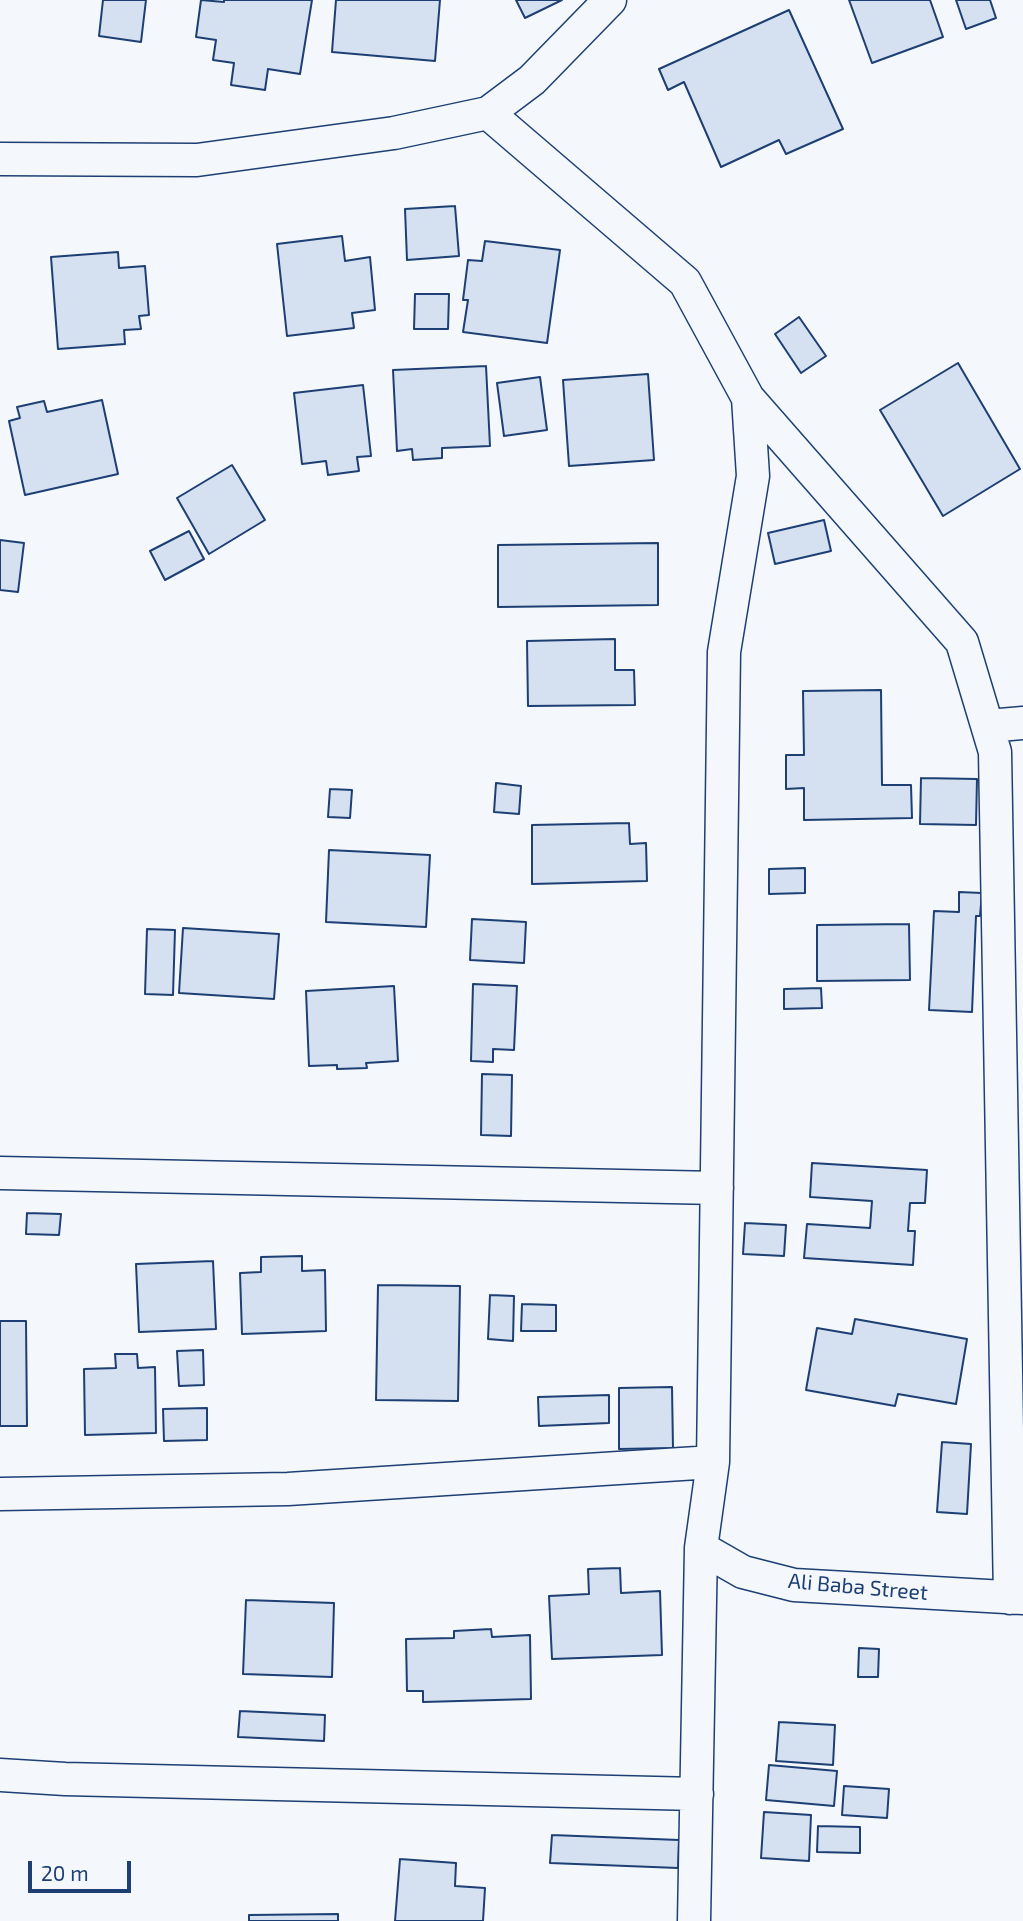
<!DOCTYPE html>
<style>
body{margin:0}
#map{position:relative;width:1023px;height:1921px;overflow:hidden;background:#f4f7fb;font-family:"Exo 2",sans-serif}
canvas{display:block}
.scale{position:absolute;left:28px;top:1861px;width:103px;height:32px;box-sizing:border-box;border:4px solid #1d3f73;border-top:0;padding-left:9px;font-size:21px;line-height:24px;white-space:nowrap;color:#1d3f73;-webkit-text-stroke:5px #f4f7fb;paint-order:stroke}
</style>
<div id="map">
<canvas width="1023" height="1921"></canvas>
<div class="scale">20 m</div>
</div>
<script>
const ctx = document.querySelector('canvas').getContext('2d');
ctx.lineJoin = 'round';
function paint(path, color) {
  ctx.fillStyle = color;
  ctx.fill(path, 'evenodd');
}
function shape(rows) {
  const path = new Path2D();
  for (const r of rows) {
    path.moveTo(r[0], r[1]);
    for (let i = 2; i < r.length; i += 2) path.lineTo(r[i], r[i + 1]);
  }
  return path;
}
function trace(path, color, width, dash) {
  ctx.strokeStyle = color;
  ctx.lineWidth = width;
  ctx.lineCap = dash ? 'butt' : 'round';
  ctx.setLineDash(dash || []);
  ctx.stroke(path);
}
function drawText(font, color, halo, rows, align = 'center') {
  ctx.font = font + ' "Exo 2",sans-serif';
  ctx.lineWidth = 5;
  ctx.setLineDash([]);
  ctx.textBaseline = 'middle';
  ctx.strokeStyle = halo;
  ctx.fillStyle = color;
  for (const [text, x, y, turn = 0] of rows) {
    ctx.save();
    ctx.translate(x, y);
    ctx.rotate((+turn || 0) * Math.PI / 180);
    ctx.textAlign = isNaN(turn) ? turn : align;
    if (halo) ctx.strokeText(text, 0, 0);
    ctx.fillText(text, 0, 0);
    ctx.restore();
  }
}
const building = shape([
 [103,0,146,0,141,42,99,36,103,0],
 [201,0,224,2,224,0,312,0,300,74,268,69,265,90,231,85,234,63,213,60,216,40,196,37,201,0],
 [336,0,440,0,435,61,332,52,336,0],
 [516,0,562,0,525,18,516,0],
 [849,0,930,0,943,37,872,63,849,0],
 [956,0,990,0,996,18,966,29,956,0],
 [789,10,843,129,786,154,779,140,721,167,684,82,668,90,659,69,789,10],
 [455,206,459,256,407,260,405,209,455,206],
 [342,236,345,261,370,257,375,310,352,313,354,328,287,336,277,244,342,236],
 [485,241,560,250,547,343,463,332,468,300,463,300,468,260,482,261,485,241],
 [118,252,119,268,145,266,149,315,139,316,141,329,124,330,125,344,58,349,51,257,118,252],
 [415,294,449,294,448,329,414,329,415,294],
 [799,317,826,356,801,373,775,334,799,317],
 [958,363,1020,469,943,516,880,410,958,363],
 [486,366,490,446,442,448,442,458,413,460,412,449,397,451,393,370,486,366],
 [648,374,654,460,569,466,563,380,648,374],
 [540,377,547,430,504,436,497,383,540,377],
 [363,385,371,456,357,457,359,471,328,475,326,461,302,464,294,393,363,385],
 [102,400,118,474,25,495,9,421,20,418,17,407,44,401,47,412,102,400],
 [232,465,265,520,209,554,177,498,232,465],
 [824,520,831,551,775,564,768,533,824,520],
 [189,531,204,559,165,580,150,551,189,531],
 [0,540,24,543,18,592,0,590,0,540],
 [658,543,658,605,498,607,498,545,658,543],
 [615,639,615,670,634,670,635,705,528,706,527,641,615,639],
 [881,690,882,785,911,785,912,818,804,820,804,788,786,789,786,755,804,755,803,691,881,690],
 [921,778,977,779,976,825,920,824,921,778],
 [496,783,521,786,519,814,494,812,496,783],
 [330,789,352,790,350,818,328,817,330,789],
 [629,823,630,844,646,843,647,881,532,884,532,825,629,823],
 [329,850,430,855,426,927,326,922,329,850],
 [805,868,805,893,769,894,769,869,805,868],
 [959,892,982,893,980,916,976,916,972,1012,929,1010,934,911,959,912,959,892],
 [472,919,526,922,524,963,470,960,472,919],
 [909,924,910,980,817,981,817,925,909,924],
 [183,928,279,934,274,999,179,993,183,928],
 [147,929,175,930,173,995,145,994,147,929],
 [473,984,517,986,514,1050,493,1049,493,1062,471,1061,473,984],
 [394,986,398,1061,366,1063,367,1068,337,1069,337,1065,309,1066,306,991,394,986],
 [821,988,822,1008,784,1009,784,989,821,988],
 [482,1074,512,1075,511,1136,481,1135,482,1074],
 [812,1163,927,1170,925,1203,910,1203,908,1231,915,1231,913,1265,804,1258,807,1224,870,1228,872,1201,810,1197,812,1163],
 [27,1213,61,1214,59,1235,26,1234,27,1213],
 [745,1223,786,1225,784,1256,743,1254,745,1223],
 [302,1256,302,1271,325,1270,326,1331,242,1334,240,1273,261,1272,261,1257,302,1256],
 [213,1261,216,1329,139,1332,136,1264,213,1261],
 [378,1285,460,1286,458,1401,376,1400,378,1285],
 [490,1295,514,1296,513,1341,488,1339,490,1295],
 [522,1304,556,1305,556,1331,521,1331,522,1304],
 [855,1319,967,1339,956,1404,898,1394,895,1406,806,1390,817,1328,852,1334,855,1319],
 [0,1321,26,1321,27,1426,0,1426,0,1321],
 [203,1350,204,1385,179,1386,177,1351,203,1350],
 [115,1354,137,1354,138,1368,155,1367,156,1433,85,1435,84,1369,116,1368,115,1354],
 [672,1387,673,1448,619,1449,619,1388,672,1387],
 [609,1395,609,1423,539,1426,538,1397,609,1395],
 [207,1408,207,1440,164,1441,163,1409,207,1408],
 [942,1442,971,1444,967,1514,937,1512,942,1442],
 [620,1568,621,1593,660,1591,662,1655,552,1659,549,1596,589,1594,588,1569,620,1568],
 [246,1600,334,1603,332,1677,243,1674,246,1600],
 [491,1629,492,1637,530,1635,531,1699,423,1702,423,1691,407,1691,406,1639,454,1638,454,1631,491,1629],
 [859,1648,879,1649,878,1677,858,1677,859,1648],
 [240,1711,325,1715,324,1741,238,1737,240,1711],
 [779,1722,835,1725,833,1765,776,1761,779,1722],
 [769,1765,837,1771,834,1806,766,1800,769,1765],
 [844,1786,889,1789,887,1818,842,1815,844,1786],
 [764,1812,811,1815,809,1861,761,1858,764,1812],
 [818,1826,860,1827,860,1853,817,1852,818,1826],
 [552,1835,679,1840,678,1868,550,1863,552,1835],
 [400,1859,456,1863,455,1886,485,1888,483,1921,395,1921,400,1859],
 [338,1914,338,1921,249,1921,249,1915,338,1914]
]);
const street = shape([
 [488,113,685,282,748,398,753,476,724,652,713,1462,701,1548,694,1921],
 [0,159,197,160,394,133,488,113,532,80,610,0],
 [748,398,962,642,995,752,1010,1598],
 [988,726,1023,723],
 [0,1173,717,1188],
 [0,1494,288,1489,713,1462],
 [701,1548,743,1572,794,1585,1023,1598],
 [0,1775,65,1779,697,1794]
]);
const streetNames = [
 ["Ali Baba Street",858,1587,5]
];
paint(building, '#d5e0f0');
trace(building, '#1d3f73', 2);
trace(street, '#1d3f73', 35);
trace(street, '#f4f7fb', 32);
drawText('21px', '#1d3f73', '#f4f7fb', streetNames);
</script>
